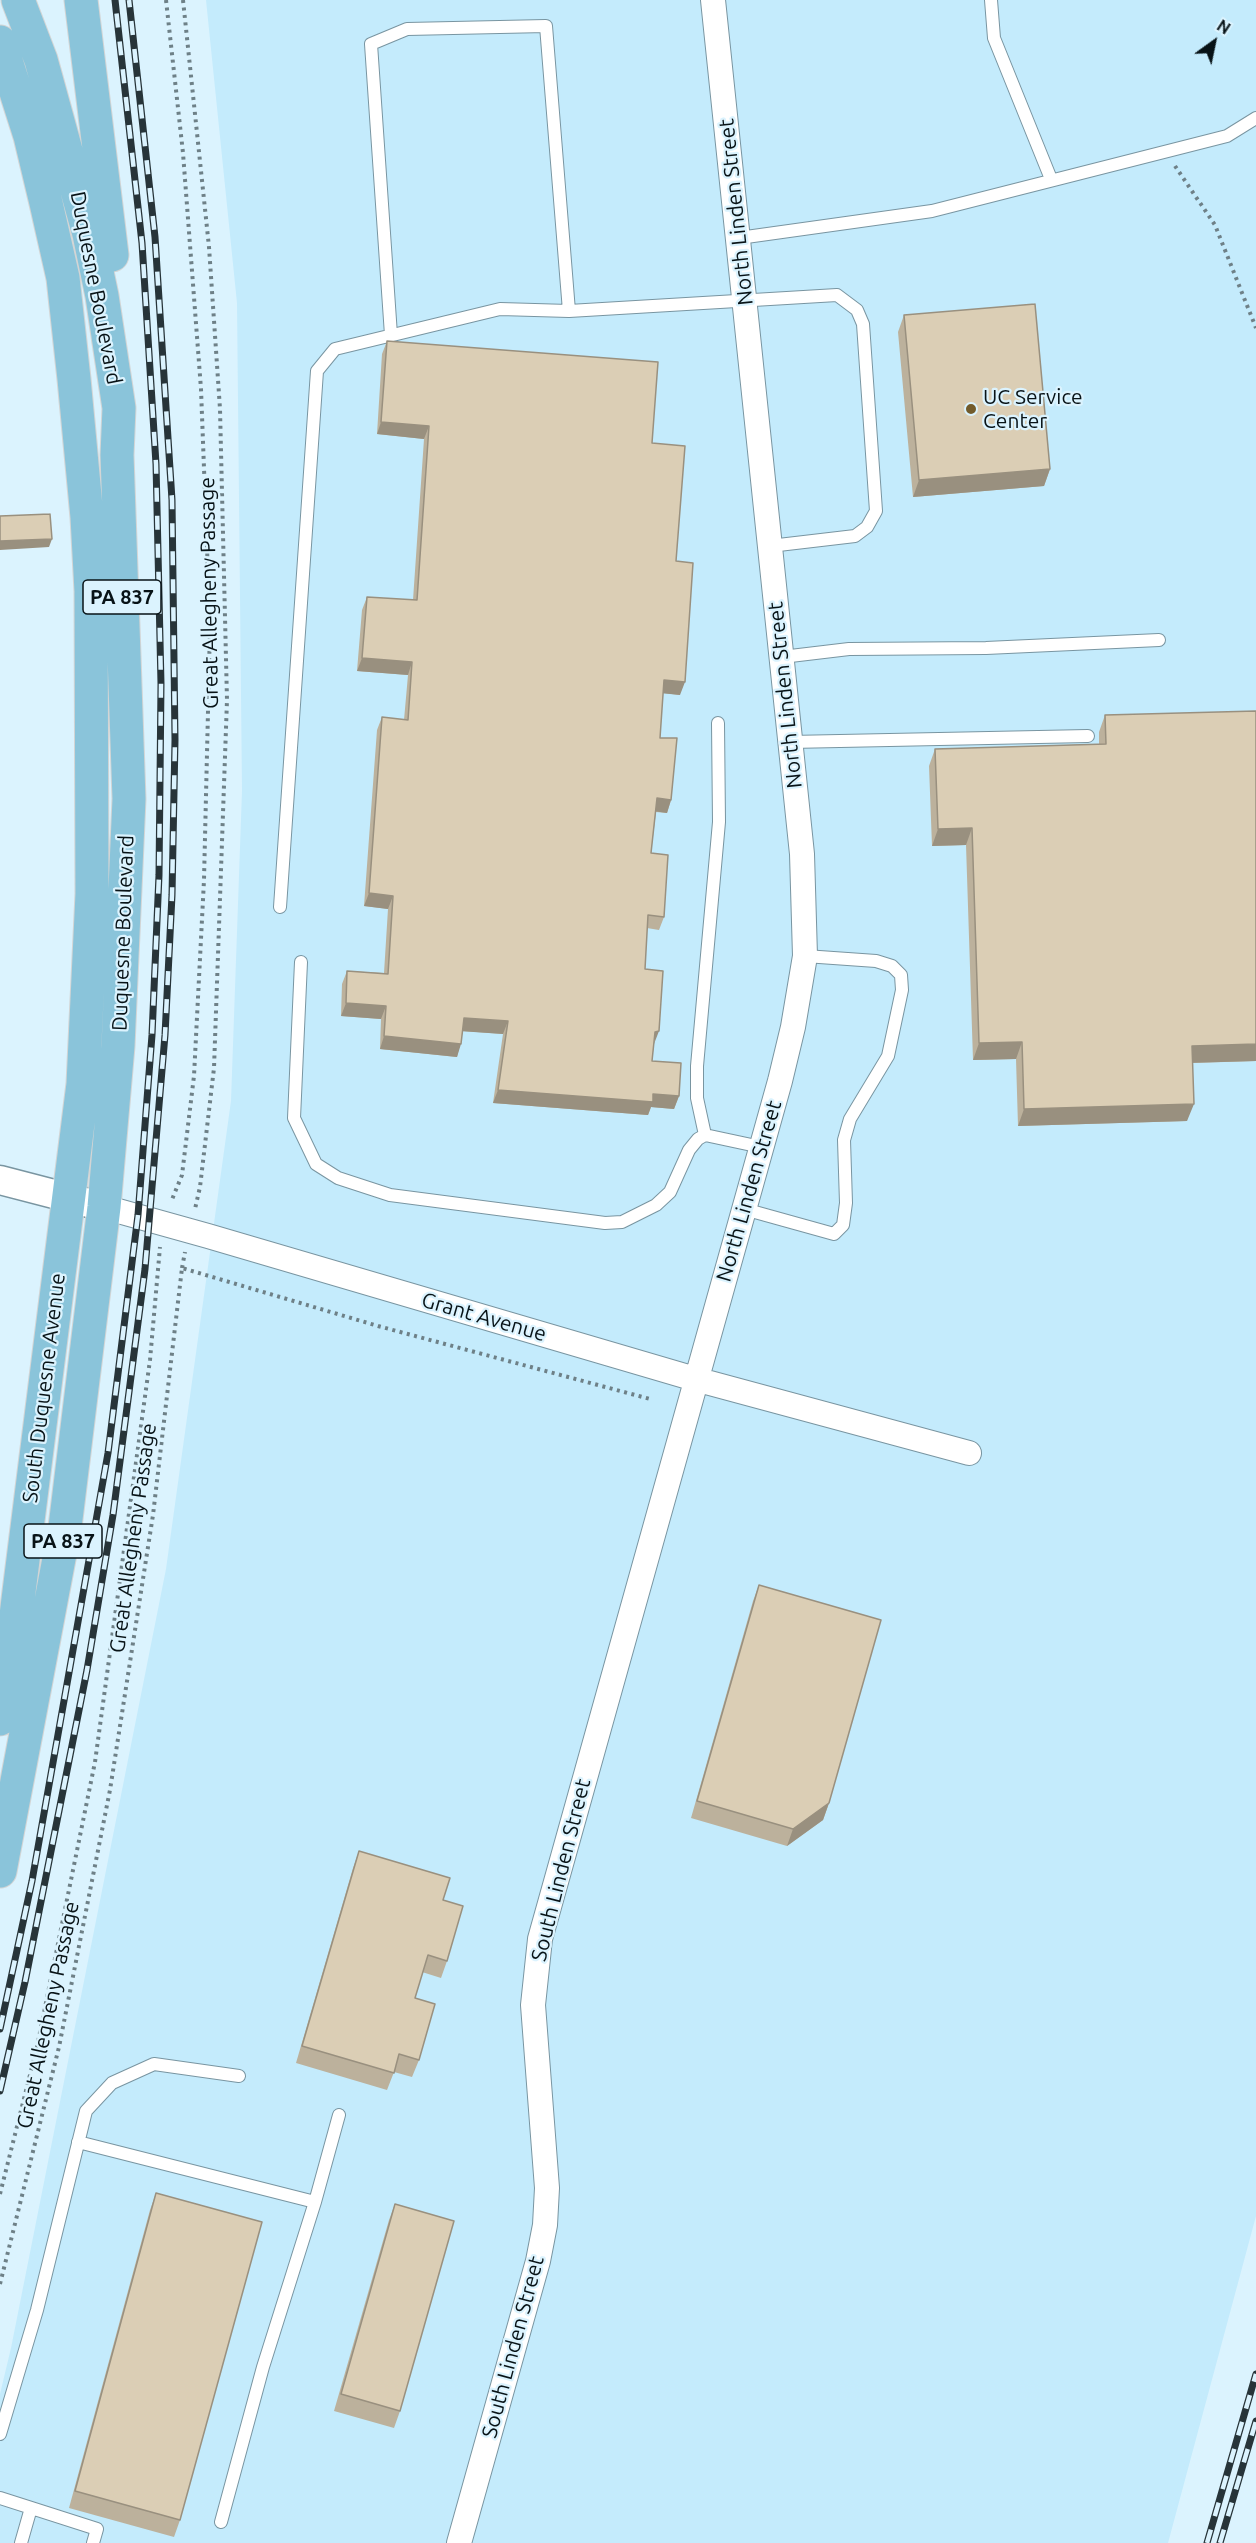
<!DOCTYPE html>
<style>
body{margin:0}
#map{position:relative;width:1256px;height:2543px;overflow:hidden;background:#dbf3fe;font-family:Ubuntu,sans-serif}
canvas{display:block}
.north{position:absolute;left:1184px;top:12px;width:60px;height:60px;-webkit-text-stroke:4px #dbf3fe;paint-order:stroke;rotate:33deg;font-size:16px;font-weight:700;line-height:24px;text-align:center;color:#081317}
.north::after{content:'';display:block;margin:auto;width:21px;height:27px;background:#081317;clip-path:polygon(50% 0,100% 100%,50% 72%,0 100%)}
</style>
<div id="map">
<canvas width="1256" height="2543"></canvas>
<div class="north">N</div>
</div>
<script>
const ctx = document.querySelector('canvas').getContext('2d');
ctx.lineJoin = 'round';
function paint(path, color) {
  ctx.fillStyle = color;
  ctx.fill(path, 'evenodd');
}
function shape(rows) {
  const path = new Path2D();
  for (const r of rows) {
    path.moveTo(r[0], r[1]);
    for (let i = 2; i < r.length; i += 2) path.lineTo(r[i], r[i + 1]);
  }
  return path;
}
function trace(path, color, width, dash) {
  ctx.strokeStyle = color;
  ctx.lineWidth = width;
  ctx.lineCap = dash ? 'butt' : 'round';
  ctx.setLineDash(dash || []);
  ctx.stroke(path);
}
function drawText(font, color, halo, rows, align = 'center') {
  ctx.font = font + ' Ubuntu,sans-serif';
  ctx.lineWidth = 4.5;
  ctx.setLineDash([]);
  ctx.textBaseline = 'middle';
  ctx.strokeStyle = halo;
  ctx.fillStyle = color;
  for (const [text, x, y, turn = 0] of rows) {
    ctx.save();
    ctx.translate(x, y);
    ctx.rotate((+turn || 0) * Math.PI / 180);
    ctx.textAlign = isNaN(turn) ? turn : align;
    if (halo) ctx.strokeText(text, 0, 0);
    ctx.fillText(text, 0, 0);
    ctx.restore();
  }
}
const built = shape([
 [206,0,1256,0,1256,2216,1168,2543,0,2543,0,2394,11,2348,166,1569,231,1101,242,791,237,303]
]);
const path = shape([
 [166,0,183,153,201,389,210,627,204,880,194,1076,182,1175,171,1202],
 [183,0,209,247,220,409,227,700,214,1068,200,1187,195,1209],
 [1175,166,1215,225,1256,328],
 [182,1268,185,1252],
 [0,2194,37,2047,95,1762,150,1360,160,1247],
 [0,2284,59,2047,110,1790,153,1515,182,1268,378,1326,650,1399]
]);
const service = shape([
 [991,0,994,38,1051,179],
 [739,238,932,211,1227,136,1256,118],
 [391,335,371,44,407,29,546,26,569,311],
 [782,657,849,649,986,648,1159,640],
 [790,742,1088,736],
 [280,907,317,371,335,349,500,309,569,311,837,295,857,310,863,324,876,511,867,527,855,536,770,546],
 [301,962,294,1118,316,1164,338,1178,390,1195,605,1223,622,1222,656,1205,670,1192,689,1150,698,1139,705,1135,761,1147],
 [705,1135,697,1098,697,1066,719,822,718,723],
 [744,1209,834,1234,843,1225,846,1203,844,1140,850,1119,888,1056,902,990,901,975,892,966,876,961,805,956],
 [78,2142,315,2202,339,2115],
 [0,2434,37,2310,86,2111,112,2083,154,2064,239,2076],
 [0,2498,97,2529,93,2543],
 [221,2522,263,2367,315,2202],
 [21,2543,31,2508]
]);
const minor = shape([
 [104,1207,208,1236,695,1379,969,1453],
 [459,2543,538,2261,545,2225,547,2188,533,2005,540,1939,780,1081,793,1027,805,956,802,854,713,0]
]);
const tertiary = shape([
 [0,1180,104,1207]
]);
const primary = shape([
 [81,0,112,255],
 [0,42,30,136,46,203,63,278,74,379,87,517,91,591,92,894,83,1084,9,1671,0,1719],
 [0,1871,65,1527,104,1207,118,1046,129,799,117,455,119,408,102,296,89,234,41,60,18,0]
]);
const rail = shape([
 [0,2029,32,1881,108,1453,138,1215,152,1035,159,875,161,684,156,464,142,243,115,0],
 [0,2091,25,1982,87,1670,113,1515,145,1269,165,1035,172,895,175,740,172,500,155,237,129,0],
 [1207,2543,1256,2374],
 [1220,2543,1256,2421]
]);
const wall = shape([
 [904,315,1050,469,1044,486,913,497,898,332],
 [387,341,652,443,676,561,680,695,663,693,660,738,671,800,667,813,656,812,651,853,664,917,659,930,647,928,645,969,654,1044,652,1061,679,1096,674,1109,651,1107,648,1115,493,1103,503,1034,463,1031,457,1057,380,1049,381,1019,341,1016,342,984,347,971,384,973,388,909,364,906,377,730,382,717,404,720,408,675,357,671,362,610,367,597,413,600,424,439,377,434,382,354],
 [1105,715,1256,1061,1192,1063,1187,1121,1018,1126,1016,1059,973,1060,966,845,932,846,929,766,935,749,1099,744,1099,732],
 [759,1585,829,1803,823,1820,787,1846,691,1818,753,1601],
 [359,1851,443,1900,447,1961,441,1978,422,1972,415,1998,419,2060,412,2077,394,2072,387,2090,296,2063,353,1868],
 [156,2193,180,2520,174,2537,69,2508,150,2210],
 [395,2204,400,2411,394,2428,334,2411,389,2220]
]);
const shadedWall = shape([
 [381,422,429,426,424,439,377,434],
 [1050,469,1044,486,913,497,919,480],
 [52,539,49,547,0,550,0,541],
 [362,658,412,662,408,675,357,671],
 [664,680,685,682,680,695,660,693],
 [657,798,671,800,667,813,653,811],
 [972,828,966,845,932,846,938,829],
 [369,893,393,896,388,909,364,906],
 [346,1003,386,1006,381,1019,341,1016],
 [464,1018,508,1021,503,1034,459,1031],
 [659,1031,654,1044,655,1032],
 [384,1036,461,1044,457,1057,380,1049],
 [1022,1042,1016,1059,973,1060,979,1043],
 [1256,1044,1256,1061,1186,1063,1192,1046],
 [498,1090,653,1094,679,1096,674,1109,651,1107,648,1115,493,1103],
 [1194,1104,1187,1121,1018,1126,1024,1109],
 [829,1803,823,1820,787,1846,793,1829]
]);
const building = shape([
 [1035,304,1050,469,919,480,904,315,1035,304],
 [387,341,658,362,652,443,685,446,676,561,693,563,685,682,664,680,660,738,677,738,671,800,657,798,651,853,668,855,664,917,648,915,645,969,663,971,659,1031,655,1032,652,1061,681,1063,679,1096,653,1094,653,1102,498,1090,508,1021,464,1018,461,1044,384,1036,386,1006,346,1003,347,971,388,974,393,896,369,893,382,717,408,720,412,662,362,658,367,597,417,600,429,426,381,422,387,341],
 [50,514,52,539,0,541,0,516,50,514],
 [1256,711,1256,1044,1192,1046,1194,1104,1024,1109,1022,1042,979,1043,972,828,938,829,935,749,1106,744,1105,715,1256,711],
 [759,1585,881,1620,829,1803,793,1829,697,1801,759,1585],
 [359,1851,450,1878,443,1900,463,1906,447,1961,428,1955,415,1998,435,2004,419,2060,399,2054,394,2073,302,2046,359,1851],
 [156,2193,262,2222,180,2520,75,2491,156,2193],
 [395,2204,454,2221,400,2411,341,2394,395,2204]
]);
const markers = [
 [971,409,6,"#725b2b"]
];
const shields = [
 [122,597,78],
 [63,1541,78]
];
const shieldNames = [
 ["PA 837",122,597],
 ["PA 837",63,1541]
];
const streetNames = [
 ["North Linden Street",736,212,-96],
 ["Duquesne Boulevard",96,288,79],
 ["Great Allegheny Passage",209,593,-91],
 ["North Linden Street",785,695,-96],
 ["Duquesne Boulevard",123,933,-88],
 ["North Linden Street",749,1191,-74],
 ["Grant Avenue",484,1317,16],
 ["South Duquesne Avenue",44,1388,-83],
 ["Great Allegheny Passage",133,1538,-82],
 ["South Linden Street",561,1870,-76],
 ["Great Allegheny Passage",48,2015,-78],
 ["South Linden Street",513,2347,-75]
];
const poiNames = [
 ["UC Service",983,397],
 ["Center",983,421]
];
paint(built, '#c4ebfc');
trace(service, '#7995a1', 14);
trace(minor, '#7995a1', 26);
trace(tertiary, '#7995a1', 31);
trace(primary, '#d3d5d5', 35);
trace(path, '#6e8087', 4, [3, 4.5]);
trace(service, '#fff', 12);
trace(minor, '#fff', 24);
trace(tertiary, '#fff', 28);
trace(primary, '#8ac4da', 33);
trace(rail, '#273439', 7);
trace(rail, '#dbf3fe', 4.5, [14]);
paint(wall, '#bcb19c');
paint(shadedWall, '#99907f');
paint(building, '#dbceb5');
trace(building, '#99907f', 1.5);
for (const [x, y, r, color] of markers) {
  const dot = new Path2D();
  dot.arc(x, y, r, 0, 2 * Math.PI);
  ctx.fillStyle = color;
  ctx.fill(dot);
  trace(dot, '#dbf3fe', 2);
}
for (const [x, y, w] of shields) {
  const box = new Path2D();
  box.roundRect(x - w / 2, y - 17, w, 34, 4.5);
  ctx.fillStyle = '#dbf3fe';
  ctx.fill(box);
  trace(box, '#081317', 1.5);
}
drawText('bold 20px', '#081317', null, shieldNames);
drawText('21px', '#081317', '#dbf3fe', streetNames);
drawText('21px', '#081317', '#dbf3fe', poiNames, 'left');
</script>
